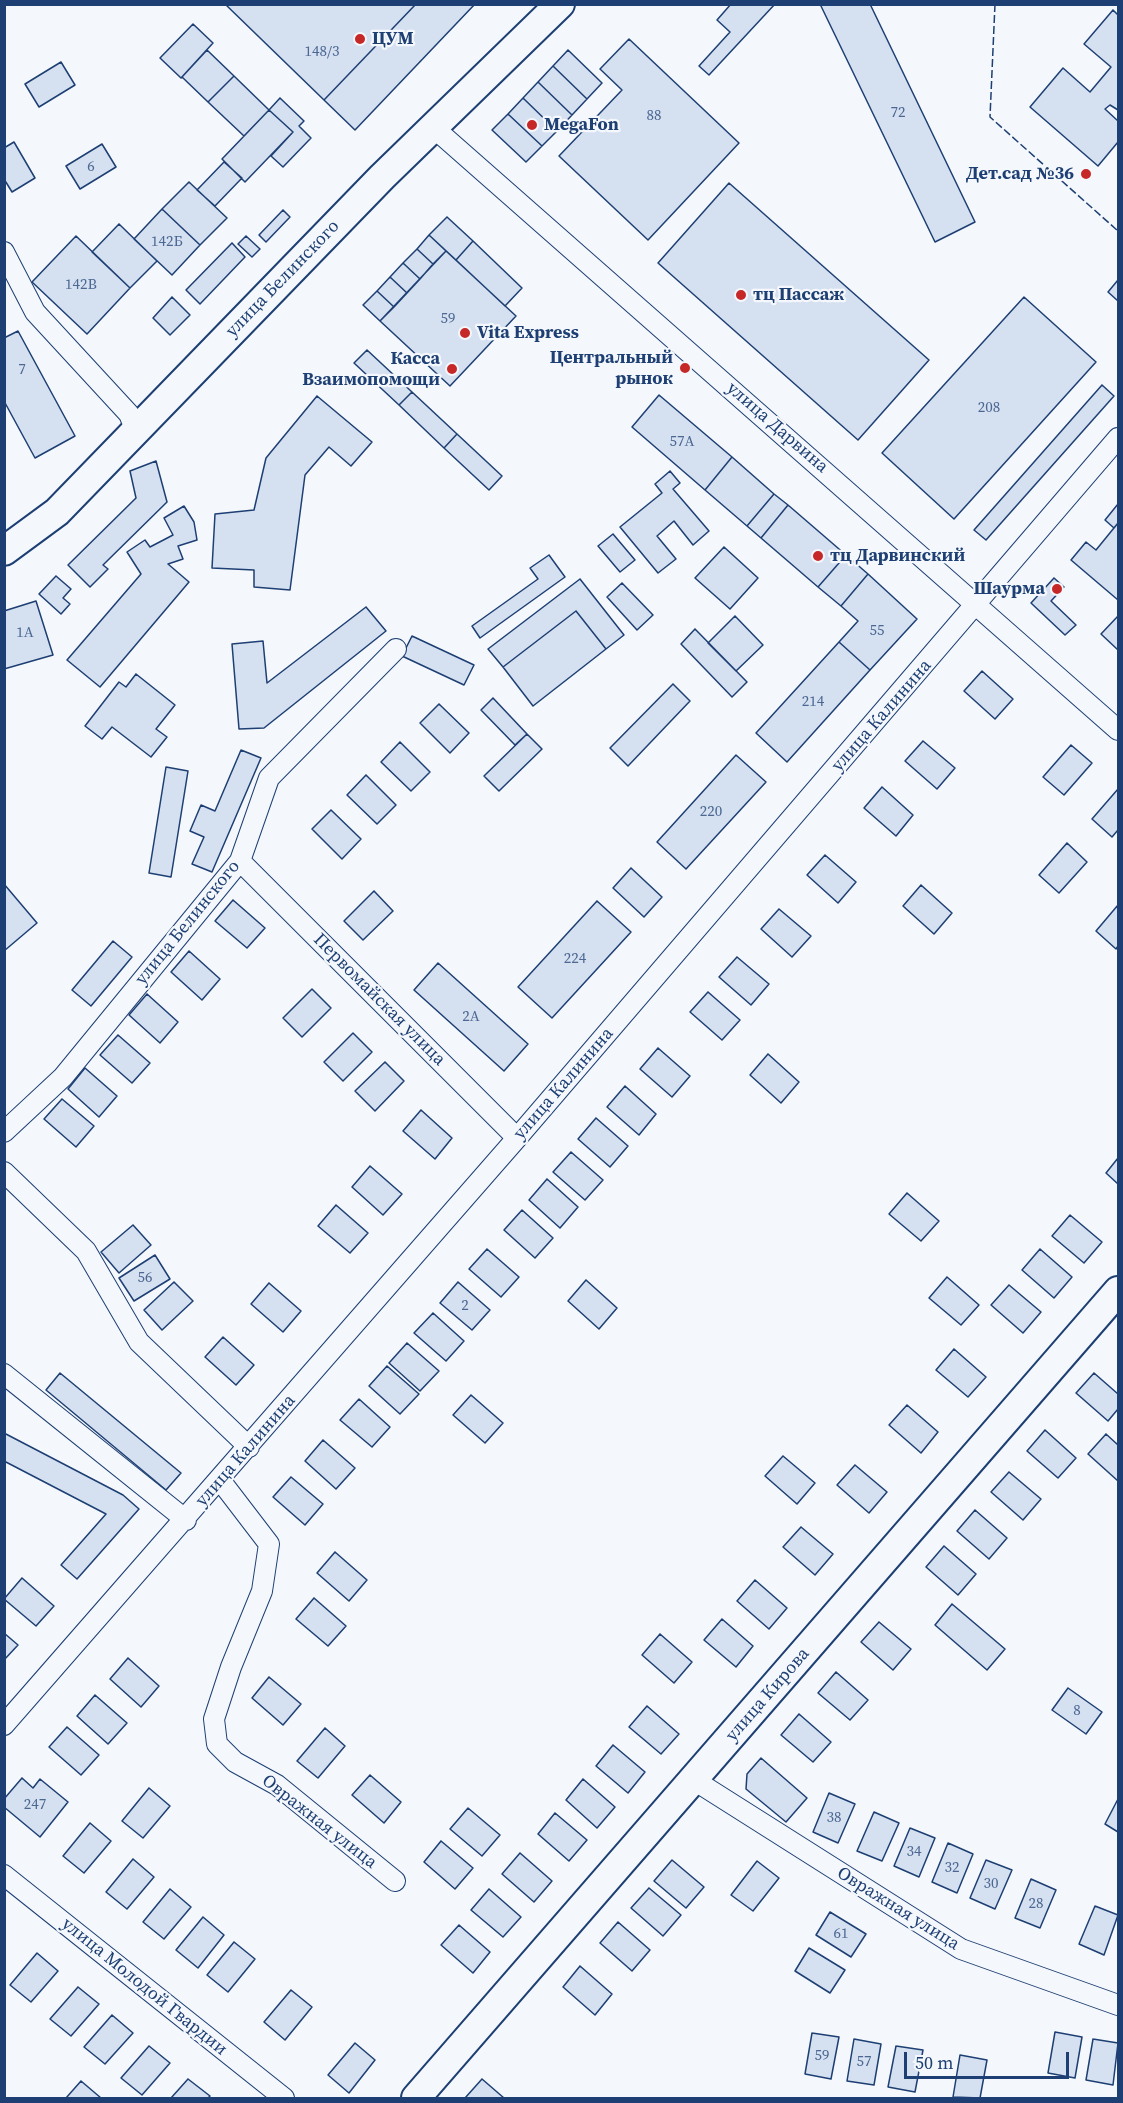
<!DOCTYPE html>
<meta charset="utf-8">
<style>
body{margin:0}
#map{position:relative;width:1123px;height:2103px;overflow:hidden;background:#f4f7fb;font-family:"Source Serif 4",serif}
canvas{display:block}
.frame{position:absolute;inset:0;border:6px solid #1d3f73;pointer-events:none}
.scale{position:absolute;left:904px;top:2052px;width:165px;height:27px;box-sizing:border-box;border:3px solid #1d3f73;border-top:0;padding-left:8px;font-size:18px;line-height:21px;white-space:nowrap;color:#1d3f73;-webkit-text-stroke:4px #f4f7fb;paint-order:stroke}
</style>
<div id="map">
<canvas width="1123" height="2103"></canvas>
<div class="frame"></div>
<div class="scale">50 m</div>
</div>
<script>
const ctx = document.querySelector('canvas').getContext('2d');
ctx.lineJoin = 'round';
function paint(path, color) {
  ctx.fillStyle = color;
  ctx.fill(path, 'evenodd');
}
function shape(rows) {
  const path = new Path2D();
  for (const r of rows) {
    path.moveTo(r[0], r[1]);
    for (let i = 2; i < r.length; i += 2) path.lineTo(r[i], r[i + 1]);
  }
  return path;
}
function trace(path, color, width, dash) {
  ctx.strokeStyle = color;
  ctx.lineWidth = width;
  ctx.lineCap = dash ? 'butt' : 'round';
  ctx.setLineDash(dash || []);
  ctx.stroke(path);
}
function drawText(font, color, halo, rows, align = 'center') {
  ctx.font = font + ' "Source Serif 4",serif';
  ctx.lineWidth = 4.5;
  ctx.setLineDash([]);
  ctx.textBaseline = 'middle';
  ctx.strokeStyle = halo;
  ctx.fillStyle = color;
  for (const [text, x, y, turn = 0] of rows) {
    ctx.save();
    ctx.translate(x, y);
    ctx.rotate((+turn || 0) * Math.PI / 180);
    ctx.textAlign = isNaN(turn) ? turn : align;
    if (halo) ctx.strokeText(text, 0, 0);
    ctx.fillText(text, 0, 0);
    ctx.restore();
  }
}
const building = shape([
 [225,4,416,4,324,100,225,4],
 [416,4,475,4,355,130,324,100,416,4],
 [731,4,775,4,709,75,699,66,730,32,717,20,731,4],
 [820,4,870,4,975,222,935,242,820,4],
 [1113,10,1118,15,1118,110,1110,105,1105,109,1118,121,1118,142,1098,166,1030,107,1063,68,1090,92,1111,67,1084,44,1113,10],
 [193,24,213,43,181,78,160,58,193,24],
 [629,39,739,143,648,240,559,156,622,90,600,69,629,39],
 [207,50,234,76,208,102,182,77,207,50],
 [568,50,602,83,587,99,553,66,568,50],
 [61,62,75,85,39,107,25,84,61,62],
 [553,66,587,99,572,115,538,82,553,66],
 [234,76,269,110,244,136,208,102,234,76],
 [538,82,572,115,557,131,523,98,538,82],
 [280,98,304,121,299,126,311,138,283,167,271,156,293,132,269,110,280,98],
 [523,98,557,131,542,146,508,114,523,98],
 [269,110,293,132,245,182,222,159,269,110],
 [508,114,542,146,526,162,492,130,508,114],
 [14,142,35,178,12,192,4,179,4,148,14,142],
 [102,144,116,167,80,189,66,166,102,144],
 [224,162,242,178,215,206,197,190,224,162],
 [189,182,227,218,200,245,162,209,189,182],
 [729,183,929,360,858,440,658,263,729,183],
 [162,209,200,245,172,275,134,239,162,209],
 [283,210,290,217,266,242,259,235,283,210],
 [447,217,473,241,456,260,429,235,447,217],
 [119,224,157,261,130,288,92,252,119,224],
 [429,235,446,251,433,264,417,249,429,235],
 [76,236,130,288,87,334,32,282,76,236],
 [246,236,260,249,252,257,238,244,246,236],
 [473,241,522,288,505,306,456,260,473,241],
 [232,243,245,257,200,304,186,290,232,243],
 [417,249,433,264,420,279,403,263,417,249],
 [446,251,516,316,450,386,380,321,446,251],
 [403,263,420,279,407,293,390,277,403,263],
 [390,277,407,293,394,307,377,291,390,277],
 [1118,280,1118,301,1108,292,1118,280],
 [377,291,394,307,380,321,363,305,377,291],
 [172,297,190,315,170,335,153,318,172,297],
 [1024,297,1096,362,954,519,882,453,1024,297],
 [18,331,75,436,35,458,4,401,4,338,18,331],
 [367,350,412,392,399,405,354,363,367,350],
 [1102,385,1114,396,986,540,974,530,1102,385],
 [412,392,457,434,444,448,399,405,412,392],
 [659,395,732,457,705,490,632,427,659,395],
 [317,396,372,442,351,466,329,447,305,475,290,590,254,587,254,570,212,568,215,514,254,510,266,458,317,396],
 [457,434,502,476,489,490,444,448,457,434],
 [732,457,774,494,747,526,705,490,732,457],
 [156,461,167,502,103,565,108,569,90,587,68,565,136,498,130,471,156,461],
 [670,471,680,483,673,489,709,531,693,545,674,521,657,536,676,559,658,573,620,527,662,493,655,484,670,471],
 [774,494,788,505,761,538,747,526,774,494],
 [1118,504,1118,523,1114,528,1105,520,1118,504],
 [788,505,846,555,818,587,761,538,788,505],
 [184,506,194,522,197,540,178,546,183,559,168,564,189,582,100,687,67,660,141,574,127,552,145,540,150,547,173,535,164,518,184,506],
 [1118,523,1118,600,1071,560,1086,542,1096,550,1118,523],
 [613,534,635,560,620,572,598,546,613,534],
 [724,547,758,578,730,609,695,578,724,547],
 [549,555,565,577,480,638,472,626,538,579,530,568,549,555],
 [846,555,868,574,841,606,818,587,846,555],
 [868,574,917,619,870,670,839,642,858,621,841,606,868,574],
 [56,576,71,589,63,598,70,604,61,614,39,594,56,576],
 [1054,578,1064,587,1051,601,1076,625,1065,635,1031,603,1054,578],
 [580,579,624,635,606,649,576,611,503,667,488,649,580,579],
 [622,583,653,615,637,630,607,597,622,583],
 [36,601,53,655,4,669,4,611,36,601],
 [366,607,386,631,264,728,239,729,232,644,263,641,267,683,366,607],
 [576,611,606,649,533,706,503,667,576,611],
 [735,616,763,645,736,671,708,643,735,616],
 [1118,616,1118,650,1101,634,1118,616],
 [695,629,747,682,732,697,681,644,695,629],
 [412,636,474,665,464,685,402,656,412,636],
 [839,642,870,670,787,762,756,733,839,642],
 [982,671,1013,699,995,719,964,691,982,671],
 [136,674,175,705,156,729,167,737,151,757,112,727,102,739,85,726,119,682,126,687,136,674],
 [673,684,690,701,628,766,610,748,673,684],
 [493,698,527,734,515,745,481,710,493,698],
 [439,704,469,733,450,753,420,723,439,704],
 [527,734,542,749,499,791,484,776,527,734],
 [923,741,955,768,937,789,905,761,923,741],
 [400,742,430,772,411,791,381,762,400,742],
 [1071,745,1092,763,1064,795,1043,777,1071,745],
 [241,750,261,758,212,872,192,864,204,837,190,831,201,805,215,811,241,750],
 [736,755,766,782,686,869,657,842,736,755],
 [166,767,188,771,171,877,149,873,166,767],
 [366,775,396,805,377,824,347,795,366,775],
 [882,787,913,815,896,836,864,808,882,787],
 [1118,789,1118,830,1112,837,1092,819,1118,789],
 [331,810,361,839,342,859,312,829,331,810],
 [1067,843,1087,862,1059,893,1039,875,1067,843],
 [825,855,856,882,838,903,807,875,825,855],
 [631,868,662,897,644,917,613,888,631,868],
 [4,884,37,923,4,951,4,884],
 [921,885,952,913,934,934,903,906,921,885],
 [374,891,393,911,363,940,344,921,374,891],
 [233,900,265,928,247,948,215,921,233,900],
 [597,901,631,932,552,1018,518,987,597,901],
 [1118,905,1118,946,1116,949,1096,931,1118,905],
 [779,909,811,936,792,957,761,929,779,909],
 [113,941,132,957,91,1006,72,990,113,941],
 [189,951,220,979,202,1000,171,972,189,951],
 [737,957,769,984,751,1005,719,977,737,957],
 [438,963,528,1044,504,1071,414,990,438,963],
 [312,989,331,1008,302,1037,283,1018,312,989],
 [708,992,740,1020,722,1040,690,1012,708,992],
 [147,994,178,1022,160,1043,129,1015,147,994],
 [353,1033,372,1052,343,1081,324,1062,353,1033],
 [118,1035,150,1063,132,1083,100,1055,118,1035],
 [658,1048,690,1076,672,1097,640,1069,658,1048],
 [768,1054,799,1082,781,1103,750,1075,768,1054],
 [385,1062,404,1081,375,1111,355,1091,385,1062],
 [85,1068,117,1096,99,1117,68,1089,85,1068],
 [625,1086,656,1114,639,1135,607,1107,625,1086],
 [62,1099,94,1126,76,1147,44,1119,62,1099],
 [421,1110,452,1138,435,1159,403,1131,421,1110],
 [596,1118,628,1146,610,1167,578,1139,596,1118],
 [571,1152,603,1180,585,1200,553,1172,571,1152],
 [1118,1158,1118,1184,1106,1173,1118,1158],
 [370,1166,402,1194,383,1215,352,1187,370,1166],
 [547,1179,578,1207,560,1228,529,1200,547,1179],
 [907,1193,939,1221,921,1241,889,1214,907,1193],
 [336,1205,368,1233,350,1253,318,1226,336,1205],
 [522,1210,553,1238,535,1258,504,1230,522,1210],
 [1070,1215,1102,1242,1084,1263,1052,1236,1070,1215],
 [133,1225,151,1245,119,1273,101,1252,133,1225],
 [487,1249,519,1277,501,1297,469,1269,487,1249],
 [1040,1249,1072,1277,1054,1298,1022,1270,1040,1249],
 [155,1255,170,1279,134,1301,119,1278,155,1255],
 [947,1277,979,1305,961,1325,929,1298,947,1277],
 [586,1280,617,1308,599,1329,568,1301,586,1280],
 [174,1282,193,1301,162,1330,144,1310,174,1282],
 [458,1282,490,1310,472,1330,440,1303,458,1282],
 [269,1283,301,1311,283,1332,251,1304,269,1283],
 [1009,1285,1041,1312,1023,1333,991,1305,1009,1285],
 [433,1313,464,1341,446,1361,414,1333,433,1313],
 [223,1337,254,1365,236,1385,205,1357,223,1337],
 [407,1343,439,1371,420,1391,389,1363,407,1343],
 [954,1349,986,1377,968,1397,936,1370,954,1349],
 [387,1366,419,1394,400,1414,369,1386,387,1366],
 [60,1373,181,1473,166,1490,46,1390,60,1373],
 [1094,1373,1118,1394,1118,1409,1108,1421,1076,1393,1094,1373],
 [471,1395,503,1423,485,1443,453,1415,471,1395],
 [359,1399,390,1427,372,1447,340,1420,359,1399],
 [907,1405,938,1432,921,1453,889,1425,907,1405],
 [1045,1430,1076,1458,1058,1478,1027,1451,1045,1430],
 [4,1433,123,1495,139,1509,77,1579,61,1565,106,1514,4,1461,4,1433],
 [1106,1434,1118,1445,1118,1481,1088,1454,1106,1434],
 [323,1440,355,1468,336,1489,305,1461,323,1440],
 [783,1456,815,1483,797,1504,765,1476,783,1456],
 [855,1465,887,1492,869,1513,837,1485,855,1465],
 [1009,1472,1041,1499,1023,1520,991,1492,1009,1472],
 [291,1477,323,1504,305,1525,273,1497,291,1477],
 [975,1510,1007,1538,989,1559,957,1531,975,1510],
 [801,1527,833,1554,815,1575,783,1547,801,1527],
 [944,1546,976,1574,958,1595,926,1567,944,1546],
 [335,1552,367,1580,349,1601,317,1573,335,1552],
 [22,1578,54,1606,36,1626,4,1599,22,1578],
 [755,1580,787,1608,769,1629,737,1601,755,1580],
 [314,1598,346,1626,328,1646,296,1619,314,1598],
 [952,1604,1005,1649,987,1670,935,1625,952,1604],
 [722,1619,753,1646,736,1667,704,1640,722,1619],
 [879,1622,911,1649,893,1670,861,1642,879,1622],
 [4,1633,18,1645,4,1660,4,1633],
 [660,1634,692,1662,674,1683,642,1655,660,1634],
 [128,1658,159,1686,141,1707,110,1679,128,1658],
 [836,1672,868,1700,850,1720,818,1693,836,1672],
 [269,1677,301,1704,283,1725,252,1698,269,1677],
 [1068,1688,1102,1712,1086,1734,1052,1710,1068,1688],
 [95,1695,127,1723,108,1744,77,1716,95,1695],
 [647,1706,679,1734,661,1754,629,1727,647,1706],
 [799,1714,831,1742,813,1762,781,1735,799,1714],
 [67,1727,99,1755,81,1775,49,1747,67,1727],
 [325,1728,345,1746,318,1778,297,1761,325,1728],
 [613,1745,645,1772,628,1793,596,1766,613,1745],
 [761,1758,807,1798,786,1822,746,1789,747,1774,761,1758],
 [370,1775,401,1802,384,1823,352,1795,370,1775],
 [22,1778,33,1788,40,1779,68,1802,40,1837,4,1807,4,1799,22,1778],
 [583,1779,615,1807,597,1828,566,1800,583,1779],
 [149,1788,170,1806,143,1838,122,1821,149,1788],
 [829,1793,855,1804,838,1843,813,1832,829,1793],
 [1118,1799,1118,1832,1105,1824,1118,1799],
 [468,1808,500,1835,482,1856,450,1829,468,1808],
 [874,1812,899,1823,882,1861,857,1851,874,1812],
 [555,1813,587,1840,569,1861,538,1834,555,1813],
 [90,1823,111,1841,84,1873,63,1856,90,1823],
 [910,1828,935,1838,919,1877,894,1866,910,1828],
 [441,1841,473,1868,455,1889,424,1862,441,1841],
 [948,1843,973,1854,957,1893,932,1882,948,1843],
 [520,1853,552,1881,534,1902,502,1874,520,1853],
 [133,1859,154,1877,127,1909,106,1892,133,1859],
 [672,1860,704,1887,686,1908,654,1881,672,1860],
 [986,1860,1012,1870,995,1909,970,1898,986,1860],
 [757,1861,779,1878,753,1911,731,1895,757,1861],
 [1031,1879,1056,1890,1040,1928,1015,1918,1031,1879],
 [649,1888,681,1915,663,1936,631,1908,649,1888],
 [170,1889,191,1907,164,1939,143,1922,170,1889],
 [489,1889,521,1917,503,1937,471,1910,489,1889],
 [1095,1906,1118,1915,1104,1955,1079,1944,1095,1906],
 [830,1912,866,1934,851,1957,816,1935,830,1912],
 [203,1917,224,1935,198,1968,176,1950,203,1917],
 [618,1922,650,1950,632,1971,600,1943,618,1922],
 [459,1925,490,1952,473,1973,441,1945,459,1925],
 [234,1942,255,1959,228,1992,207,1975,234,1942],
 [809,1948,845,1970,830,1993,795,1971,809,1948],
 [37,1953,58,1971,31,2002,10,1985,37,1953],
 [580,1966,612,1994,595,2015,563,1987,580,1966],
 [78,1987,99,2004,71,2036,50,2019,78,1987],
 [291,1990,312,2007,285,2040,264,2022,291,1990],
 [112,2015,133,2033,105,2064,84,2047,112,2015],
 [1055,2032,1082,2037,1075,2078,1048,2073,1055,2032],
 [812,2033,839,2037,831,2079,805,2074,812,2033],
 [854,2039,881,2044,874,2085,847,2081,854,2039],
 [1093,2039,1118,2043,1113,2085,1086,2080,1093,2039],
 [355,2043,375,2060,349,2093,328,2075,355,2043],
 [149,2046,170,2063,142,2095,121,2078,149,2046],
 [896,2046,923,2050,915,2092,888,2087,896,2046],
 [960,2055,987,2060,980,2098,953,2097,960,2055],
 [188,2079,210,2096,208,2098,171,2098,188,2079],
 [482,2079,504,2098,465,2098,482,2079],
 [81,2081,101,2098,66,2098,81,2081]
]);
const street = shape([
 [434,128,1118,730],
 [4,252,35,312,129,414,136,431],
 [240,861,517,1138],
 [4,1132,63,1077,240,861,269,778,396,649],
 [4,1172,86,1251,139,1342,249,1447],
 [4,1374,186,1520],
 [220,1480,269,1544,262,1591,231,1667,214,1719,217,1744,235,1762,277,1785,395,1881],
 [4,1725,517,1138,1118,438],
 [694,1780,961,1949,1118,2005],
 [4,1875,284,2098]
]);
const secondary = shape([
 [4,551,57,512,382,177,560,4],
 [416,2098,1118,1291]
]);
const fence = shape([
 [995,4,990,117,1118,231]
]);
const markers = [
 [360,39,6,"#c62828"],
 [532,125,6,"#c62828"],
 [1086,174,6,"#c62828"],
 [741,295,6,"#c62828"],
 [465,333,6,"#c62828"],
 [685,368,6,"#c62828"],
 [452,369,6,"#c62828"],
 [818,556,6,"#c62828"],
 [1057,589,6,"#c62828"]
];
const numberNames = [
 ["148/3",322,52],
 ["72",898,113],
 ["88",654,116],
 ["6",91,167],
 ["142Б",167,242],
 ["142В",81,285],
 ["59",448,319],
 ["7",22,370],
 ["208",989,408],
 ["57А",682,442],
 ["55",877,631],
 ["1А",25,633],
 ["214",813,702],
 ["220",711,812],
 ["224",575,959],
 ["2А",471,1017],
 ["56",145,1278],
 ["2",465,1306],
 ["8",1077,1711],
 ["247",35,1805],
 ["38",834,1818],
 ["34",914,1852],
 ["32",952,1868],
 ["30",991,1884],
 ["28",1036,1904],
 ["61",841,1934],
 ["59",822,2056],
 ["57",864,2062]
];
const poiNames = [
 ["ЦУМ",372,39],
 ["MegaFon",544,125],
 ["Дет.сад №36",1074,174,"right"],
 ["тц Пассаж",753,295],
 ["Vita Express",477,333],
 ["Центральный",673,358,"right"],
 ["рынок",673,379,"right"],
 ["Касса",440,359,"right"],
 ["Взаимопомощи",440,380,"right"],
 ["тц Дарвинский",830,556],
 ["Шаурма",1045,589,"right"]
];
const streetNames = [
 ["улица Белинского",283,279,-46],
 ["улица Дарвина",777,428,41],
 ["улица Калинина",882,716,-49],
 ["улица Белинского",188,923,-51],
 ["Первомайская улица",379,1000,45],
 ["улица Калинина",564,1084,-49],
 ["улица Калинина",246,1451,-49],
 ["улица Кирова",768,1695,-49],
 ["Овражная улица",319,1822,38],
 ["Овражная улица",898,1909,32],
 ["улица Молодой Гвардии",144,1987,39]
];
paint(building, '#d5e0f0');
trace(building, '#1d3f73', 1.5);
trace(street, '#1d3f73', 22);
trace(secondary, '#1d3f73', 32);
trace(street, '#f4f7fb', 20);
trace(secondary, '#f4f7fb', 28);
trace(fence, '#1d3f73', 1.5, [8, 3]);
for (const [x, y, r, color] of markers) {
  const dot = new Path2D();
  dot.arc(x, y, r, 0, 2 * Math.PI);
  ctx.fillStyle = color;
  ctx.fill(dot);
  trace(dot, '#f4f7fb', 2);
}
drawText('15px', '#4b6792', null, numberNames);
drawText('bold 18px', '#1d3f73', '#f4f7fb', poiNames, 'left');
drawText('18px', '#1d3f73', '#f4f7fb', streetNames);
</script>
